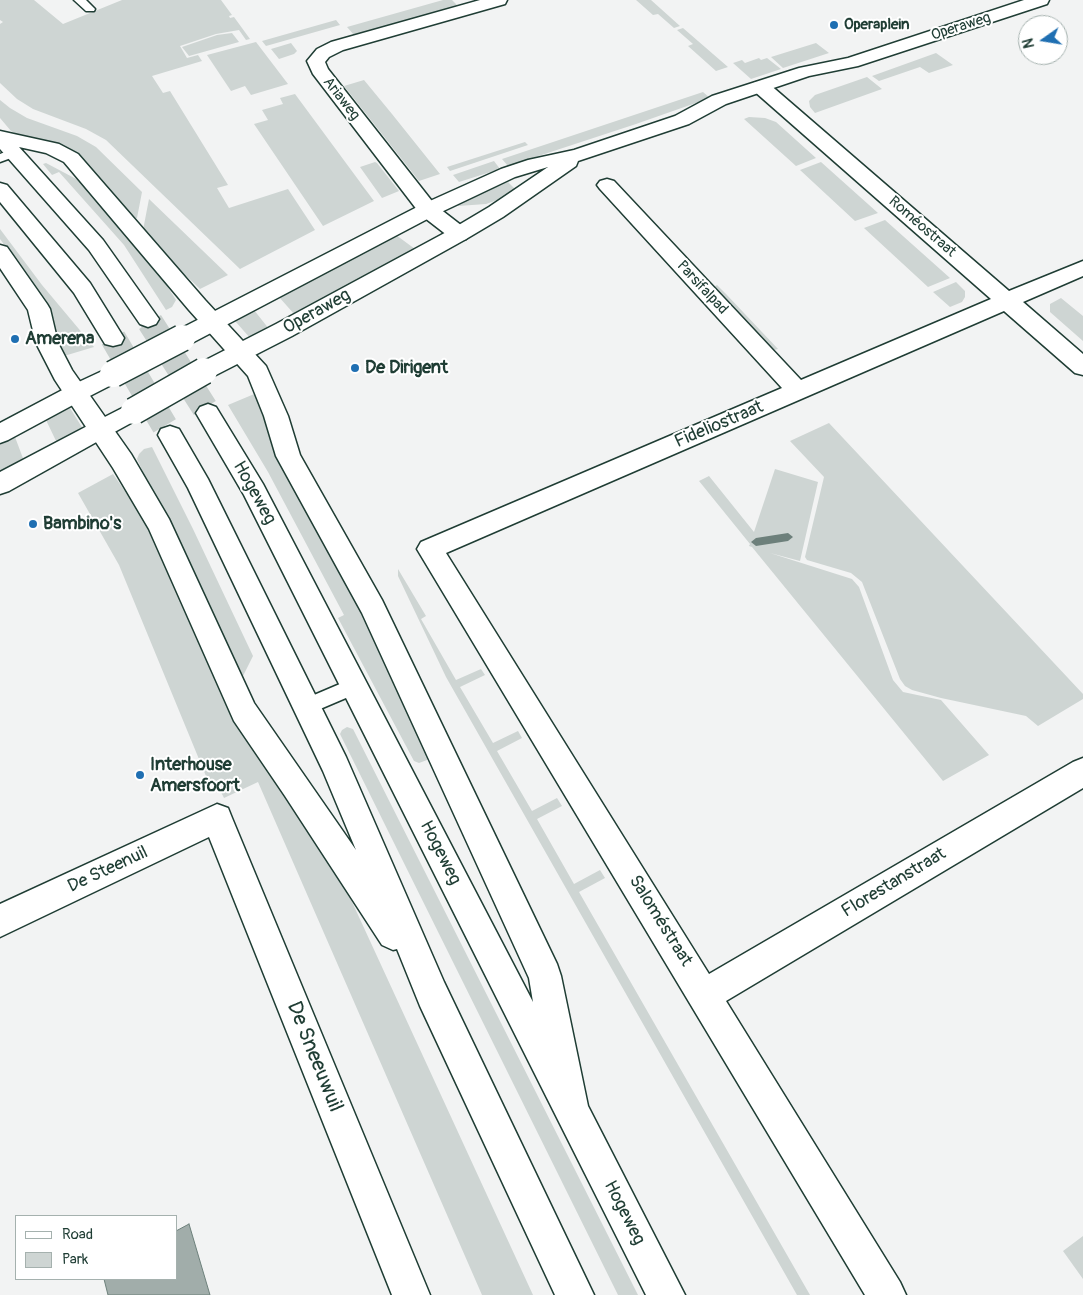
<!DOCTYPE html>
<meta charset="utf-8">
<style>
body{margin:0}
#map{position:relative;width:1083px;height:1295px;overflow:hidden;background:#f2f3f3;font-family:Pangolin,sans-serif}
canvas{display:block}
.legend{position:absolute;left:15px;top:1215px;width:162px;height:65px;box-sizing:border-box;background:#fff;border:1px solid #a5b1ae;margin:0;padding:6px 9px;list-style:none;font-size:15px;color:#1f3d34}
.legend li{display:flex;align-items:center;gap:10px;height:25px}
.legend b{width:25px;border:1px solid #a5b1ae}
.north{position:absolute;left:1018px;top:15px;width:50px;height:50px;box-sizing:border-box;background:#fff;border:1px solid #a5b1ae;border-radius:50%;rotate:257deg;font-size:14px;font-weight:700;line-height:20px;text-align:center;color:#1f3d34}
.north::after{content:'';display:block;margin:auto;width:18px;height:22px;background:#1f6fb2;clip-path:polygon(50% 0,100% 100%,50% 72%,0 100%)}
</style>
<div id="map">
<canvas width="1083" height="1295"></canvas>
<ul class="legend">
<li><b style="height:6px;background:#fff"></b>Road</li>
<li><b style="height:14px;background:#ced5d3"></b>Park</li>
</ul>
<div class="north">N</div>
</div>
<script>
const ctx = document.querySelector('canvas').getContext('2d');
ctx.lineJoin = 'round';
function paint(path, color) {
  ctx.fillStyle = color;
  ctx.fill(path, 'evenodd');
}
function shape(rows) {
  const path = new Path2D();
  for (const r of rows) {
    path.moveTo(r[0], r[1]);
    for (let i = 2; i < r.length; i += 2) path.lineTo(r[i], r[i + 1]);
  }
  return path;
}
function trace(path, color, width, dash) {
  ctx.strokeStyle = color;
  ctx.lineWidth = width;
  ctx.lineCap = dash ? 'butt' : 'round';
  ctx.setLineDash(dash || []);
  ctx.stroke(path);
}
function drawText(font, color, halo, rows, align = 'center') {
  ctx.font = font + ' Pangolin,sans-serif';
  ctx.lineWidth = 4;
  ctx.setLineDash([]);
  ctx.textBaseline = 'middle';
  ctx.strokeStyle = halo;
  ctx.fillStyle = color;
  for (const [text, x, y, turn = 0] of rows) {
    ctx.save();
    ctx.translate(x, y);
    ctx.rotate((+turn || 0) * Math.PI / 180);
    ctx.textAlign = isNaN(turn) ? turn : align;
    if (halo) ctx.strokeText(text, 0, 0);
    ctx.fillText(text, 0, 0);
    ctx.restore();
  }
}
const green = shape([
 [0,0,34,0,63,24,122,0,221,0,232,15,229,16,230,18,234,17,250,39,246,40,239,30,216,34,180,46,187,58,198,55,202,61,152,76,163,93,170,91,228,185,217,188,229,208,288,189,315,230,240,269,106,140,86,129,33,109,17,99,0,83,0,24,3,22,0,20],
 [443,0,452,0,458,6,354,35,347,27],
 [636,0,651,0,680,26,674,28,658,14,653,15],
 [336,20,340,25,266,46,262,41],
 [683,28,728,67,716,71,688,46,693,44,677,30],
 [232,33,239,42,189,56,182,47,217,35],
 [256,42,288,84,251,95,245,86,231,91,207,55],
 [291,43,297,51,294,54,279,59,271,49],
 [816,43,829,53,783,68,771,57],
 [936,53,953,65,929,73,920,67,879,81,872,76],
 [759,58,761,60,767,58,781,69,751,79,733,63,742,60,745,63],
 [867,77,882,89,815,113,810,107,809,101,815,95],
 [364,80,392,114,440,174,419,181,344,86],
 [703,92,710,98,636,124,508,166,502,159],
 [295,94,374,201,323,226,254,124,268,120,262,110,283,104,280,98],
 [0,100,10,108,27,118,77,136,96,147,142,192,137,218,134,219,70,149,57,144,20,136,11,131,0,118],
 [749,117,765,118,776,122,816,158,796,166,744,119],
 [525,142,528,145,450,171,447,167],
 [494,161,500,169,459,182,453,175],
 [375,162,377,163,399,191,382,198,360,167],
 [821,162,878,213,855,221,800,170],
 [46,163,80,181,95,196,162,278,176,300,172,307,166,310,124,245,59,172,52,175,43,164],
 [508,182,515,189,500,199,486,204,458,206,459,203],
 [149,199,228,275,200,289,155,246,143,230],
 [885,220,950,278,928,287,864,228],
 [0,229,42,285,94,347,64,356,54,339,36,289,0,239],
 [396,235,415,249,295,315,279,297],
 [956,282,965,291,965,297,962,302,950,307,933,292],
 [717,285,726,294,778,349,774,350,714,287],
 [1061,298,1083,316,1083,341,1050,312,1050,304],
 [254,310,269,329,251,339,235,321],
 [259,392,363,610,429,757,427,760,419,763,414,761,338,618,344,615,268,472,228,405],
 [70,408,83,429,57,443,46,420],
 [829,423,1083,694,1083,699,1038,726,1026,716,941,698,912,690,905,686,900,679,862,582,851,573,807,560,805,557,824,477,790,441],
 [15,437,24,461,0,474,0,445],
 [152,447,193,529,253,656,241,680,137,459,139,454,144,449],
 [775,469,818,482,800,561,770,553,852,579,859,587,893,680,903,692,941,700,989,755,943,781,752,547,749,546,750,544,699,481,709,476,754,532],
 [113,474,146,521,347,891,533,1295,482,1295,258,782,224,798,221,792,213,787,208,781,119,565,78,493],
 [398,569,426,616,421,619,456,680,481,669,485,675,460,687,493,743,518,731,522,738,497,751,532,811,557,798,562,806,537,819,574,884,600,870,605,878,579,892,810,1295,797,1295,446,677,398,576],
 [347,727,353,729,638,1295,618,1295,340,734,342,730],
 [1083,1236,1083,1279,1063,1251]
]);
const water = shape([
 [189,1224,210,1295,108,1295,104,1279,176,1279,176,1231,189,1224]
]);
const stream = shape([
 [788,533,793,537,788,541,756,546,751,542,756,538,788,533]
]);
const primaryTunnelFar1 = shape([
 [148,319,150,323]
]);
const primaryTunnel = shape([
 [150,322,208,413],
 [113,338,170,435]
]);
const service = shape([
 [74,0,86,0,95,9,94,11,86,11,74,0],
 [15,148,21,152,19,155,0,162,0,154,15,148],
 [354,678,360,680,363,686,360,692,306,715,300,713,297,707,300,701,354,678]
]);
const minor = shape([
 [480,0,507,0,505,4,343,50,329,57,325,62,328,69,435,205,466,229,469,234,466,239,459,241,452,239,421,215,313,74,307,61,317,49,331,42,480,0],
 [761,81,768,83,1009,291,1083,261,1083,276,1023,302,1083,354,1083,375,1075,373,1004,311,446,553,709,974,1073,762,1083,758,1083,788,726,1001,900,1282,906,1295,865,1295,417,549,421,542,782,388,600,189,597,185,600,181,607,179,614,181,801,380,991,299,754,91,752,87,754,83,761,81],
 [76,384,84,387,88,393,84,399,8,440,0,443,0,423,68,387,76,384],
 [101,420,109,423,113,429,109,435,9,491,0,494,0,472,93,423,101,420],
 [217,804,228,808,232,818,430,1295,392,1295,209,837,0,937,0,904,217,804]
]);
const tertiary = shape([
 [1024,0,1049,0,1047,4,858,66,809,76,726,104,689,124,578,161,576,166,503,217,466,239,292,336,212,377,204,379,196,377,192,371,196,365,276,324,452,229,489,207,548,167,515,177,435,215,190,344,182,346,174,344,171,338,174,332,421,205,501,169,528,160,574,150,675,116,712,96,799,68,848,58,1024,0],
 [113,366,121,368,125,374,121,380,84,399,76,402,68,399,64,393,68,387,113,366],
 [134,402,142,405,146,411,142,417,109,435,101,438,93,435,89,429,93,423,134,402]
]);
const primary = shape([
 [0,131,59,144,78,154,205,300,266,366,288,416,300,455,382,600,557,964,561,976,588,1106,685,1295,646,1295,244,495,196,413,200,407,208,404,216,407,263,484,533,1002,529,978,362,613,276,456,264,416,248,376,189,310,64,162,46,153,19,147,103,240,159,319,156,324,148,327,140,324,89,250,0,149,0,131],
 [0,183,7,185,90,283,124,338,121,344,113,346,105,344,74,293,0,202,0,183],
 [0,245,7,247,47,304,50,309,58,343,72,370,131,454,169,519,254,703,356,850,323,771,188,488,158,435,161,429,170,426,179,429,208,479,346,757,444,982,594,1295,555,1295,420,1006,397,949,393,950,382,945,285,796,234,721,149,529,113,468,55,380,36,343,28,310,0,268,0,245]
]);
const tertiaryBridge = shape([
 [113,374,182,338],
 [134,411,204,371]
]);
const markers = [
 [834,25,5,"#1f6fb2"],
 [15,339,5,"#1f6fb2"],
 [355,368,5,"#1f6fb2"],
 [33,524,5,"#1f6fb2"],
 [140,775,5,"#1f6fb2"]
];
const farPoinames = [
 ["Operaplein",844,25]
];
const farStreetnames = [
 ["Operaweg",961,27,-18],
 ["Ariaweg",341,99,52],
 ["Roméostraat",922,227,41],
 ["Parsifalpad",702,288,47]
];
const streetNames = [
 ["Operaweg",317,312,-29],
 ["Fideliostraat",719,425,-23],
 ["Hogeweg",254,493,61],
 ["Hogeweg",440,853,63],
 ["De Steenuil",108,870,-25],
 ["Florestanstraat",894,883,-31],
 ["Saloméstraat",660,921,58],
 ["Hogeweg",624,1213,63]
];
const poiNames = [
 ["Amerena",25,339],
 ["De Dirigent",365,368],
 ["Bambino's",43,524],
 ["Interhouse",150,765],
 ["Amersfoort",150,786]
];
const nearStreetnames = [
 ["De Sneeuwuil",314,1057,68]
];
paint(green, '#ced5d3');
paint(water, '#a1adaa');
trace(water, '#6d807b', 1);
paint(stream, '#6d807b');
trace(primaryTunnelFar1, '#c8cfcd', 19, [19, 10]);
trace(primaryTunnel, '#c8cfcd', 26, [26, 12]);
trace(service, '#1f3d34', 3);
trace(minor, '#1f3d34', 3);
trace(tertiary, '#1f3d34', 3);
trace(primary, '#1f3d34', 3);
paint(service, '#fff');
paint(minor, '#fff');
paint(tertiary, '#fff');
paint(primary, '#fff');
trace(tertiaryBridge, '#1f3d34', 29, []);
trace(tertiaryBridge, '#fff', 26);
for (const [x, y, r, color] of markers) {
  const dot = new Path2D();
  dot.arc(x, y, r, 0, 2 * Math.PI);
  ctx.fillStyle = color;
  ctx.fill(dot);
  trace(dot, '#fff', 2);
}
drawText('bold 15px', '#1f3d34', '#fff', farPoinames, 'left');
drawText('15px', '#1f3d34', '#fff', farStreetnames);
drawText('18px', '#1f3d34', '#fff', streetNames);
drawText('bold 18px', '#1f3d34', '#fff', poiNames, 'left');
drawText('21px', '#1f3d34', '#fff', nearStreetnames);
</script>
